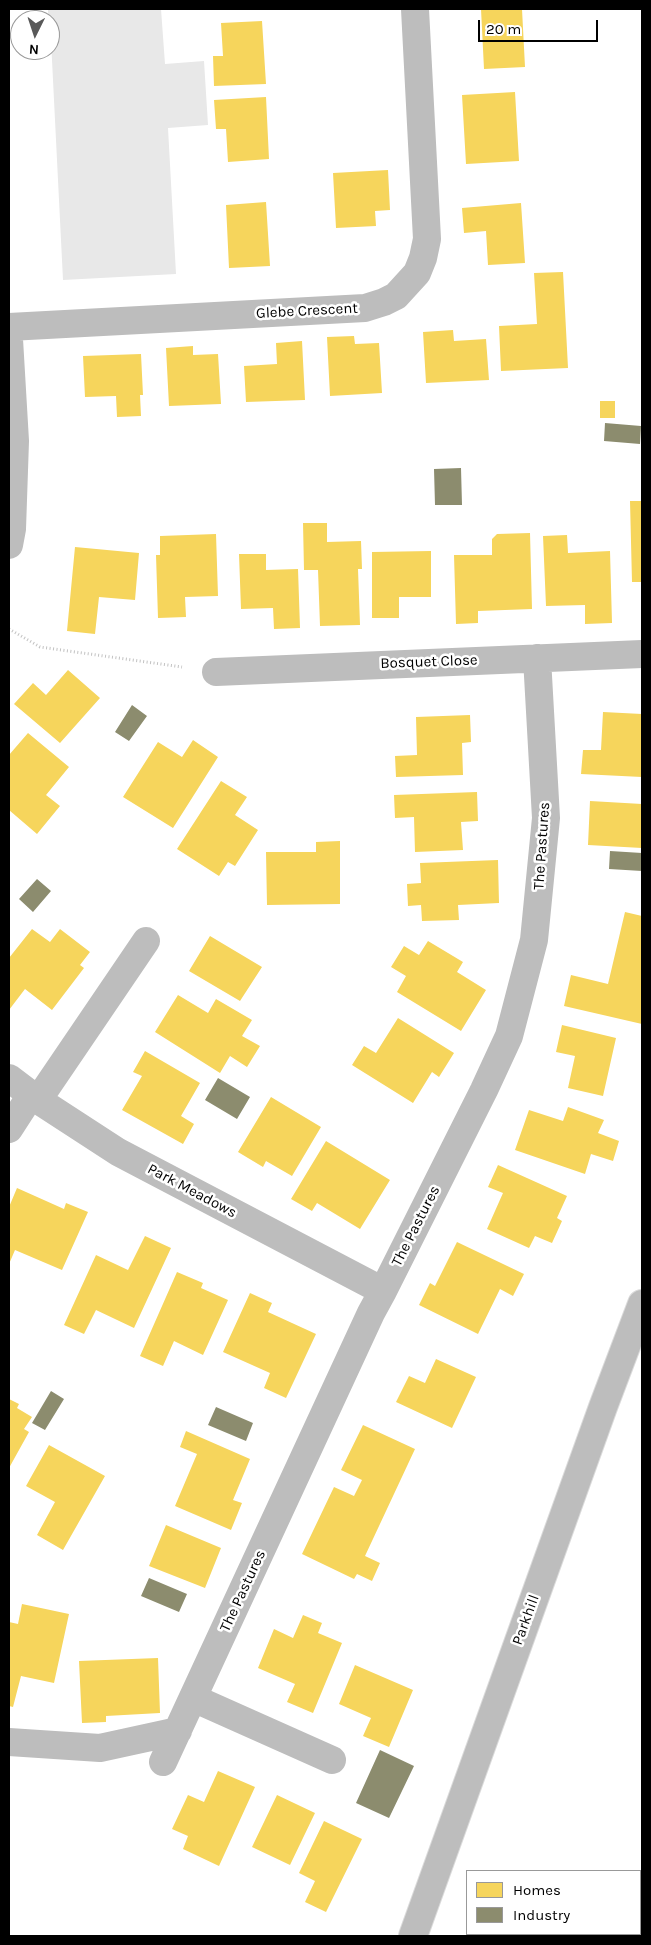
<!DOCTYPE html>
<style>
body{margin:0}
#map{position:relative;width:651px;height:1945px;overflow:hidden;background:#fff;font-family:Karla,sans-serif}
canvas{display:block}
.frame{position:absolute;inset:0;border:10px solid #000;pointer-events:none}
.legend{position:absolute;left:466px;top:1870px;width:175px;height:65px;box-sizing:border-box;background:#fff;border:1px solid #999;margin:0;padding:6px 9px;list-style:none;font-size:15px;color:#000}
.legend li{display:flex;align-items:center;gap:10px;height:25px}
.legend b{width:25px;border:1px solid #999}
.north{position:absolute;left:10px;top:10px;width:50px;height:50px;box-sizing:border-box;background:#fff;border:1px solid #999;border-radius:50%;rotate:184deg;font-size:14px;font-weight:700;line-height:20px;text-align:center;color:#000}
.north::after{content:'';display:block;margin:auto;width:18px;height:22px;background:#595959;clip-path:polygon(50% 0,100% 100%,50% 72%,0 100%)}
.scale{position:absolute;left:478px;top:20px;width:120px;height:22px;box-sizing:border-box;border:2px solid #000;border-top:0;padding-left:6px;font-size:15px;line-height:18px;white-space:nowrap;color:#000;-webkit-text-stroke:4px #fff;paint-order:stroke}
</style>
<div id="map">
<canvas width="651" height="1945"></canvas>
<div class="frame"></div>
<ul class="legend">
<li><b style="height:14px;background:#f6d55c"></b>Homes</li>
<li><b style="height:14px;background:#8c8c6e"></b>Industry</li>
</ul>
<div class="north">N</div>
<div class="scale">20 m</div>
</div>
<script>
const ctx = document.querySelector('canvas').getContext('2d');
ctx.lineJoin = 'round';
function paint(path, color) {
  ctx.fillStyle = color;
  ctx.fill(path, 'evenodd');
}
function shape(rows) {
  const path = new Path2D();
  for (const r of rows) {
    path.moveTo(r[0], r[1]);
    for (let i = 2; i < r.length; i += 2) path.lineTo(r[i], r[i + 1]);
  }
  return path;
}
function trace(path, color, width, dash) {
  ctx.strokeStyle = color;
  ctx.lineWidth = width;
  ctx.lineCap = dash ? 'butt' : 'round';
  ctx.setLineDash(dash || []);
  ctx.stroke(path);
}
function drawText(font, color, halo, rows, align = 'center') {
  ctx.font = font + ' Karla,sans-serif';
  ctx.lineWidth = 5;
  ctx.setLineDash([]);
  ctx.textBaseline = 'middle';
  ctx.strokeStyle = halo;
  ctx.fillStyle = color;
  for (const [text, x, y, turn = 0] of rows) {
    ctx.save();
    ctx.translate(x, y);
    ctx.rotate((+turn || 0) * Math.PI / 180);
    ctx.textAlign = isNaN(turn) ? turn : align;
    if (halo) ctx.strokeText(text, 0, 0);
    ctx.fillText(text, 0, 0);
    ctx.restore();
  }
}
const green = shape([
 [48,9,161,9,165,64,204,61,208,125,168,128,176,274,63,280,50,20,48,20]
]);
const homes = shape([
 [481,9,522,9,525,67,484,69],
 [262,21,266,84,214,86,213,56,223,56,221,23],
 [515,92,519,161,466,164,462,95],
 [266,97,269,159,228,162,226,129,216,129,214,100],
 [388,170,390,210,375,211,376,226,336,228,333,173],
 [266,202,270,266,229,268,226,205],
 [521,203,525,263,488,265,486,231,464,233,462,208],
 [563,272,568,368,501,371,499,326,537,324,534,273],
 [453,330,454,341,486,339,489,380,426,383,423,332],
 [354,336,355,344,379,343,382,393,330,396,327,337],
 [302,341,305,400,246,402,244,366,277,364,276,343],
 [193,346,193,355,218,354,221,404,169,406,166,348],
 [141,354,143,395,140,395,141,416,117,417,116,396,85,397,83,356],
 [600,401,615,401,615,418,600,418],
 [630,501,642,501,642,582,632,582],
 [303,523,327,523,327,542,361,541,362,569,358,569,360,625,320,626,318,570,304,570],
 [530,533,532,609,478,611,478,623,456,624,454,555,492,555,492,539,497,534],
 [216,534,218,596,185,597,186,617,158,618,156,555,160,555,160,536],
 [567,535,568,553,610,551,612,623,585,624,585,605,546,606,543,536],
 [75,547,139,553,135,600,99,597,95,634,67,631],
 [431,551,431,597,399,597,399,618,372,618,372,552],
 [239,554,266,554,266,570,298,569,300,628,274,629,273,608,241,609],
 [68,670,100,698,60,743,14,704,33,683,46,695],
 [603,712,642,714,642,777,581,774,583,750,601,750],
 [470,715,471,742,462,743,463,775,396,777,395,756,417,755,416,717],
 [28,733,69,767,46,795,60,806,37,834,9,810,9,755],
 [193,740,218,757,173,828,123,797,158,742,182,757],
 [221,781,247,797,235,815,258,830,235,866,228,862,219,876,177,849],
 [477,792,478,821,461,822,463,850,415,852,414,817,395,818,394,795],
 [590,801,642,804,642,848,588,845],
 [340,841,340,904,267,905,266,852,316,852,316,842],
 [498,860,499,903,458,905,459,920,422,921,421,905,408,906,407,884,421,883,420,863],
 [625,912,642,916,642,1024,564,1006,571,975,608,984],
 [32,929,50,942,60,929,90,952,80,965,84,968,52,1010,25,989,9,1010,9,958],
 [210,936,262,967,240,1001,189,971],
 [428,941,463,962,457,972,486,990,461,1031,397,992,406,976,391,967,404,946,419,955],
 [178,995,208,1013,216,999,252,1020,242,1036,260,1046,247,1067,230,1056,220,1073,155,1032],
 [398,1018,454,1053,439,1077,432,1072,413,1103,352,1065,364,1046,376,1053],
 [562,1025,616,1038,603,1096,568,1088,575,1056,556,1052],
 [145,1051,200,1083,181,1116,194,1124,183,1144,122,1110,142,1076,133,1072],
 [271,1097,321,1127,292,1176,266,1161,263,1167,238,1152],
 [568,1107,604,1120,598,1133,619,1141,613,1161,591,1154,585,1174,515,1150,529,1110,563,1121],
 [326,1141,390,1180,360,1229,317,1203,312,1211,291,1199],
 [498,1165,567,1196,557,1218,562,1221,552,1243,535,1236,529,1248,487,1229,503,1193,488,1187],
 [17,1188,64,1209,66,1203,88,1212,62,1270,15,1250,9,1264,9,1207],
 [145,1236,171,1248,134,1328,96,1310,84,1334,64,1325,96,1255,128,1270],
 [457,1242,524,1274,513,1296,500,1289,478,1334,419,1305,430,1283,435,1286],
 [177,1272,203,1283,201,1288,228,1300,203,1355,174,1341,163,1366,140,1356],
 [250,1293,272,1303,268,1312,316,1334,286,1398,264,1388,270,1373,223,1352],
 [436,1359,476,1377,452,1428,396,1402,409,1376,425,1383],
 [9,1399,19,1404,17,1408,32,1417,24,1429,29,1432,9,1468],
 [363,1425,415,1449,365,1556,380,1563,372,1581,357,1574,354,1579,302,1554,334,1487,354,1496,362,1480,341,1470],
 [186,1431,250,1459,233,1500,242,1503,231,1530,175,1506,197,1454,180,1447],
 [49,1445,105,1476,63,1550,37,1535,55,1502,26,1486],
 [166,1525,221,1548,205,1588,149,1566],
 [22,1604,69,1614,54,1683,21,1676,13,1707,9,1706,9,1622,18,1624],
 [303,1615,322,1623,318,1633,342,1643,313,1713,287,1702,295,1684,258,1668,274,1629,293,1638],
 [158,1658,160,1713,106,1716,106,1722,82,1723,79,1661],
 [355,1665,413,1690,389,1747,363,1736,371,1718,339,1704],
 [218,1771,255,1787,219,1866,183,1849,188,1836,172,1829,188,1795,204,1802],
 [277,1795,315,1813,290,1865,252,1847],
 [324,1821,362,1839,326,1912,305,1902,315,1881,299,1873]
]);
const industry = shape([
 [605,423,641,426,640,444,604,441],
 [461,468,462,505,435,505,434,469],
 [132,705,147,716,129,741,115,732],
 [610,851,642,853,642,871,609,869],
 [37,879,51,891,33,912,19,899],
 [218,1078,250,1097,237,1119,205,1100],
 [51,1391,64,1399,45,1430,32,1423],
 [216,1407,253,1423,246,1441,208,1425],
 [149,1578,187,1594,179,1612,141,1596],
 [380,1750,414,1766,389,1818,356,1803]
]);
const path = shape([
 [9,629,40,647,182,667]
]);
const minor = shape([
 [9,327,365,308,384,302,396,296,417,273,423,258,427,239,415,9],
 [9,339,15,441,12,529,9,545],
 [216,672,642,654],
 [9,1078,38,1100,118,1152,383,1291],
 [38,1100,146,941],
 [9,1129,31,1095],
 [193,1698,332,1760],
 [9,1742,100,1748,178,1731],
 [163,1762,371,1313,383,1291,484,1090,509,1036,534,940,546,818,537,658]
]);
const major = shape([
 [413,1936,603,1407,642,1304]
]);
const streetNames = [
 ["Glebe Crescent",307,311,-3],
 ["Bosquet Close",429,662,-2],
 ["The Pastures",542,846,-86],
 ["Park Meadows",192,1191,28],
 ["The Pastures",416,1226,-63],
 ["The Pastures",243,1591,-65],
 ["Parkhill",526,1620,-70]
];
paint(green, '#e8e8e8');
paint(homes, '#f6d55c');
paint(industry, '#8c8c6e');
trace(major, '#dbdbdb', 30);
trace(path, '#c2c2c2', 3, [1, 2.5]);
trace(minor, '#bdbdbd', 28);
trace(major, '#bdbdbd', 28);
drawText('15px', '#000', '#fff', streetNames);
</script>
